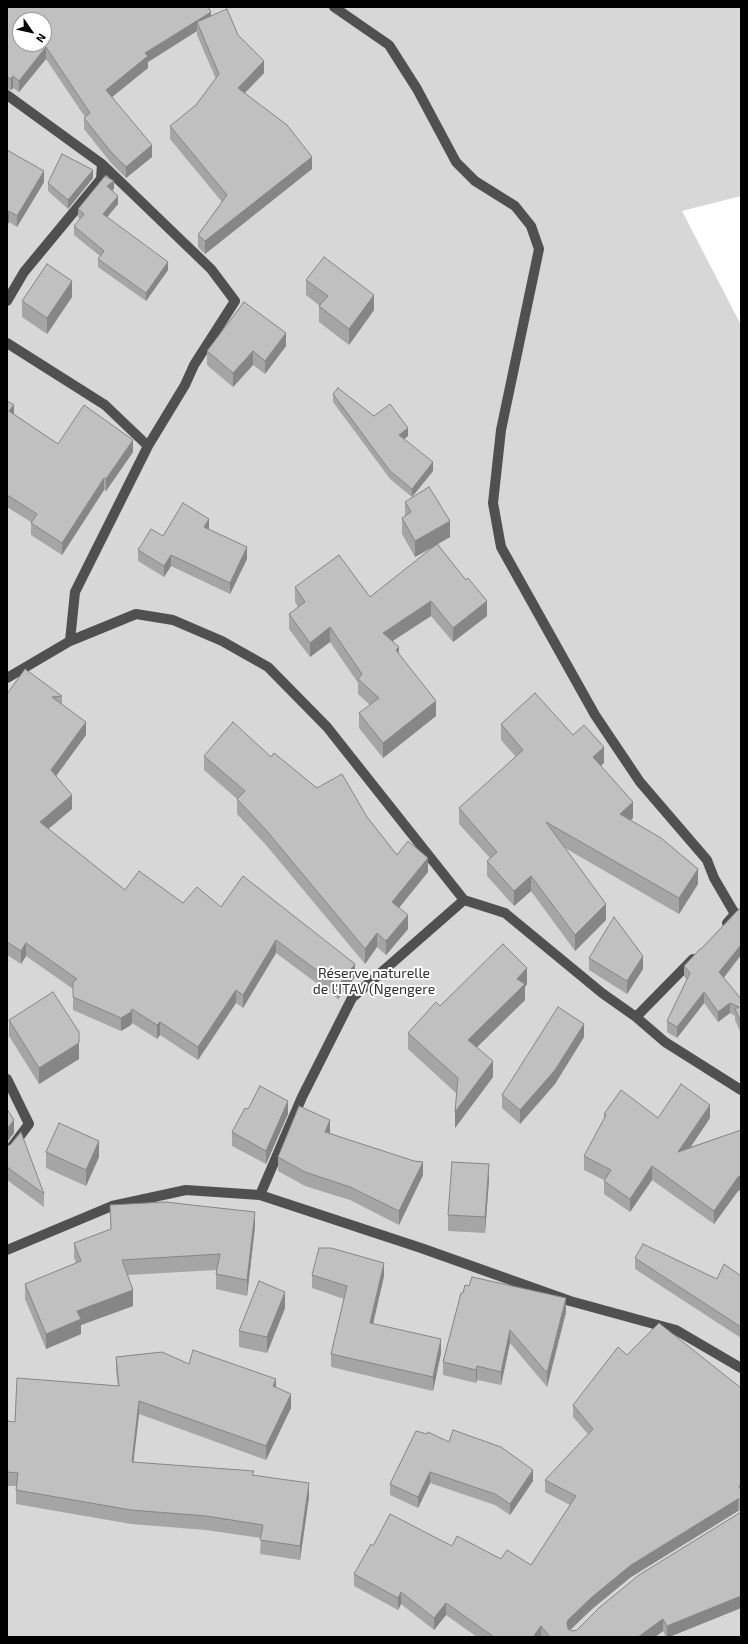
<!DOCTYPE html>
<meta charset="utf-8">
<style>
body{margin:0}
#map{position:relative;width:748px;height:1644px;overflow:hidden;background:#fff;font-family:"Exo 2",sans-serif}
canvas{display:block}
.frame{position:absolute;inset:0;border:8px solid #000;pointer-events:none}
.north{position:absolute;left:12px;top:12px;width:40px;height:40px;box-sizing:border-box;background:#fff;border:1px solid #999;border-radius:50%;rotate:124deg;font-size:11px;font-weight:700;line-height:16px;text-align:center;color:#000}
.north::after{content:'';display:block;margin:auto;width:14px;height:18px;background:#000;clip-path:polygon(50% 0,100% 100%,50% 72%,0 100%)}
</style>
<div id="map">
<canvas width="748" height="1644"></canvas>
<div class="frame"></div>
<div class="north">N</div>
</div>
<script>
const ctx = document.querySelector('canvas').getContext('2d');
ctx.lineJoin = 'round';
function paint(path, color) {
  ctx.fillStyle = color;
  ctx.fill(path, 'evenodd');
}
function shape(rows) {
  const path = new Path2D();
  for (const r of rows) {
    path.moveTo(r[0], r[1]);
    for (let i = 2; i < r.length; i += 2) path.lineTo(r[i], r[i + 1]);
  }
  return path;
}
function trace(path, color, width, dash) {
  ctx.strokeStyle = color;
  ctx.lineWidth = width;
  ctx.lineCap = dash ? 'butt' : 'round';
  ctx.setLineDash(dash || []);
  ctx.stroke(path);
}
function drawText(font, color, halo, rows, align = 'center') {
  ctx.font = font + ' "Exo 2",sans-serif';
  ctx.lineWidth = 4;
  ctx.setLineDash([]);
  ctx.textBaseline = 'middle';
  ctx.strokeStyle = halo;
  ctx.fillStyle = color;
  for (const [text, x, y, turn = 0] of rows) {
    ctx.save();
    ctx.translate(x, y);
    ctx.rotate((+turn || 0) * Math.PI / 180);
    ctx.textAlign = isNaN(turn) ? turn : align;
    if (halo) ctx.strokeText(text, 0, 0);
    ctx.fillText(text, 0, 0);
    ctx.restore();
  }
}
const green = shape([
 [7,7,741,7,741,196,682,211,741,325,741,1637,7,1637],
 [20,20,44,20,44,44,20,44]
]);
const minor = shape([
 [334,7,389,45,417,89,456,162,475,181,515,206,531,226,539,249,501,430,493,503,501,547,595,715,640,782,707,860,714,878,735,914,727,923],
 [7,95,102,164,211,269,235,301,194,365,185,385,148,446,75,592,70,641],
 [7,301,24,272,101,179,102,164],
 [7,343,105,405,148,446],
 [7,678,70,641,136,614,173,620,222,641,268,667,327,727,464,900,505,913,602,993,636,1017,665,1042,741,1090],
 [636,1017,693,959],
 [7,1079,29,1124,7,1153],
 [260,1195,302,1097,352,998,464,900],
 [7,1250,112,1206,186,1190,260,1195,421,1248,570,1301,676,1330,741,1368]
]);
const wall = shape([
 [7,7,211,17,238,35,264,73,245,93,312,169,205,254,198,247,198,235,222,202,170,139,170,126,196,105,216,79,197,35,197,31,148,62,148,68,111,97,152,157,126,178,111,163,84,129,84,118,85,117,46,59,19,92,13,88,11,90,7,89],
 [7,150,44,182,17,227,9,222,7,226],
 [93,178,68,209,48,191,48,183],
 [114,189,112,191,118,204,107,217,168,270,146,301,98,267,98,259,100,256,74,235,74,226,80,219,78,217,78,209],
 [306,280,374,310,349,345,319,322,319,306,320,306,306,295],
 [72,297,47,334,22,317,22,301],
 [286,346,265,374,253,365,233,387,207,365,207,351],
 [333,394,374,416,408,436,404,439,433,471,412,497,390,479,333,402],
 [7,401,14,414,58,444,133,452,106,491,104,490,62,555,31,535,31,522,7,507],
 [405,502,450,537,438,544,487,616,453,642,431,616,393,641,399,654,436,716,383,758,359,728,359,713,370,705,358,694,358,683,330,642,310,657,289,629,289,614,298,607,295,602,295,587,370,597,435,546,415,557,402,534,402,518,405,516],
 [209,530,247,559,230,594,171,566,164,577,138,561,138,550,163,536],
 [7,694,62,696,62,705,86,735,56,776,72,809,48,829,125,890,183,903,221,907,355,977,338,999,276,953,243,1008,236,1003,198,1060,160,1035,157,1039,132,1023,131,1025,121,1031,73,1010,73,989,26,956,21,964,7,955],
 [501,724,573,735,604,763,600,766,633,818,630,820,698,884,679,914,565,848,606,920,575,951,531,891,514,906,487,876,487,861,490,858,459,824,459,808,516,757,501,740],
 [204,756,271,757,317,788,367,817,397,855,428,872,399,908,408,929,386,955,377,947,365,964,266,845,237,814,237,799,204,770],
 [701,949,741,955,724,978,741,999,741,1033,735,1020,735,1016,730,1013,718,1022,704,1003,677,1038,667,1032,667,1021,687,980,684,976,684,966],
 [589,958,643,969,627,994,589,970],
 [527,984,525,987,525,1000,477,1047,493,1077,455,1128,456,1093,408,1049,408,1033],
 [9,1020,79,1043,79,1059,39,1084,9,1036],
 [584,1037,555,1084,520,1124,502,1108,502,1095],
 [288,1114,266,1164,232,1146,232,1132],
 [604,1114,658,1118,710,1118,690,1147,741,1130,741,1190,738,1191,714,1224,652,1180,630,1212,604,1194,604,1180,584,1170,584,1156,604,1120],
 [330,1133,423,1175,399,1225,350,1200,305,1186,278,1171,278,1157],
 [7,1146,44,1194,44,1207,7,1180],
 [46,1152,99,1157,86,1186,46,1168],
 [489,1180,485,1233,448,1231,448,1215],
 [110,1205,255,1227,247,1296,216,1289,216,1270,128,1275,133,1306,81,1325,81,1334,46,1349,25,1299,25,1284,76,1263,74,1258,74,1243,111,1229],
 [635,1258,717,1279,741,1276,741,1338,635,1269],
 [312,1275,384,1276,373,1324,441,1353,433,1391,331,1367,331,1354,344,1299,312,1288],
 [461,1293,566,1312,547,1387,510,1343,501,1385,477,1380,476,1383,443,1375,443,1362],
 [285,1308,267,1353,239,1347,239,1331],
 [627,1355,741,1388,741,1511,738,1511,631,1577,592,1609,570,1630,572,1631,577,1630,741,1512,741,1608,669,1637,666,1637,663,1631,655,1637,477,1637,446,1615,434,1630,401,1604,398,1610,354,1586,354,1574,373,1546,452,1546,501,1559,531,1565,570,1505,545,1492,545,1480,588,1434,573,1417,573,1405],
 [116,1357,189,1364,276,1387,291,1408,266,1460,139,1414,133,1462,254,1475,309,1497,300,1560,260,1554,261,1538,206,1530,131,1524,16,1504,16,1486,7,1486,7,1421,15,1422,118,1386,116,1371],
 [416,1431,533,1481,510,1515,495,1505,430,1483,418,1508,390,1495,390,1484]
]);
const shadedWall = shape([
 [211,12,211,23,197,22,197,31,148,62,148,68,106,102,106,90,145,53],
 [46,47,46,59,19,92,19,81],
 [264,61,264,73,238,100,238,88],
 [13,76,13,88,11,90,11,79],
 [152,145,152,157,126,178,126,167],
 [312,157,312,169,205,254,205,241],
 [93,170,93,178,68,209,68,200],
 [44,171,44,182,17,227,17,216],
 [114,181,114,189,107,195,107,186],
 [118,196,118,204,103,222,103,214],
 [9,211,9,222,7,226,7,215],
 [168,262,168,270,146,301,146,293],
 [72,281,72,297,47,334,47,318],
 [374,295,374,310,349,345,349,329],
 [286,333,286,346,265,374,265,361],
 [253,351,253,365,233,387,233,373],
 [14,405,14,417,9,411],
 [408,428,408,436,399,443,399,435],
 [133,440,133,452,106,491,106,479],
 [433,462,433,471,412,497,412,489],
 [104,478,104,490,62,555,62,543],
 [209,519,209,531,204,527],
 [450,521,450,537,415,557,415,541],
 [247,547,247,559,230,594,230,583],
 [171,555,171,566,164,577,164,566],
 [8,564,8,579,7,581,7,566],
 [431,601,431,616,383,647,383,633],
 [487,601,487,616,453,642,453,628],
 [330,627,330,642,310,657,310,643],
 [399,647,399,661,396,650],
 [436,701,436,716,383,758,383,743],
 [86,722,86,735,51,783,51,770],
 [604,747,604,763,593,773,593,757],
 [72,795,72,809,40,836,40,822],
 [633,802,633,818,620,830,620,814],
 [428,858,428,872,392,916,392,902],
 [698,869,698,884,679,914,679,898],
 [531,876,531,891,514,906,514,891],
 [606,904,606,920,575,951,575,935],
 [408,915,408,929,386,955,386,941],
 [377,933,377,947,365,964,365,949],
 [276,940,276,953,243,1008,243,995],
 [26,943,26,956,21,964,21,951],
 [741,945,741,955,719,983,719,972],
 [643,956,643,969,627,994,627,981],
 [355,964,355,977,338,999,338,986],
 [527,968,527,984,525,987,525,1000,468,1056,468,1040,517,979],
 [236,990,236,1003,198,1060,198,1047],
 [704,992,704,1003,677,1038,677,1027],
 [730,1003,730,1013,718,1022,718,1012],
 [132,1009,132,1023,131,1025,121,1031,121,1018],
 [160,1022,160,1035,157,1039,157,1025],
 [584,1024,584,1037,555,1084,520,1124,520,1110],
 [79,1043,79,1059,39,1084,39,1068],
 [493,1061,493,1077,455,1128,455,1112],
 [288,1101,288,1114,266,1164,266,1151],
 [710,1105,710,1118,678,1166,678,1152],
 [14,1120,14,1133,7,1142,7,1129],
 [330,1120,330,1133,325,1132],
 [99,1141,99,1157,86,1186,86,1170],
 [423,1162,423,1175,399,1225,399,1211],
 [489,1164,489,1180,485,1233,485,1217],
 [652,1166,652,1180,630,1212,630,1199],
 [741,1176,741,1190,738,1191,714,1224,714,1211,738,1177],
 [255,1212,255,1227,247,1296,247,1280],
 [384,1263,384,1276,370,1337,370,1323],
 [133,1290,133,1306,81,1325,81,1334,46,1349,46,1334,77,1311],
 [285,1292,285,1308,267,1353,267,1337],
 [566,1298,566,1312,547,1387,547,1373],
 [510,1330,510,1343,501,1385,501,1372],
 [441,1339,441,1353,433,1391,433,1377],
 [477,1366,477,1380,476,1383,476,1370],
 [276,1379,276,1393,273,1386],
 [291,1394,291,1408,266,1460,266,1446],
 [139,1401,139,1414,132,1475,132,1462],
 [533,1470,533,1481,510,1515,510,1504],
 [430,1472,430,1483,418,1508,418,1497],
 [309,1483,309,1497,300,1560,300,1546],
 [741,1484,741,1496,739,1486],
 [738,1499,738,1511,631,1577,592,1609,568,1632,567,1623,568,1620,592,1597,631,1565],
 [401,1592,401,1604,398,1610,398,1598],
 [741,1596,741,1608,669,1637,667,1637,667,1626],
 [446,1603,446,1615,434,1630,434,1618],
 [663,1619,663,1631,655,1637,638,1637],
 [541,1626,541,1637,533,1637]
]);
const building = shape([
 [7,7,208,7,211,12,145,53,148,56,106,90,152,145,126,167,111,152,84,118,90,113,46,47,19,81,13,76,11,79,7,77,7,7],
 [20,20,44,20,44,44,20,44,20,20],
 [227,9,238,35,264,61,238,88,287,125,312,157,205,241,198,235,227,195,170,126,196,105,219,74,197,22,227,9],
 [7,150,44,171,17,216,9,211,7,215,7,150],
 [62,154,93,170,68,200,48,183,62,154],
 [105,176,114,181,107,186,118,196,103,214,168,262,146,293,98,259,104,251,74,226,84,214,78,209,105,176],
 [324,257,374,295,349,329,319,306,328,296,306,280,324,257],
 [47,264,72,281,47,318,22,301,47,264],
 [244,302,286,333,265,361,253,351,233,373,207,351,244,302],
 [338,388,374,416,390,404,408,428,399,435,433,462,412,489,390,471,333,394,338,388],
 [7,401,14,405,9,411,58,444,84,405,133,440,106,479,104,478,62,543,31,523,37,514,7,495,7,401],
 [429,487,450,521,415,541,402,518,411,512,405,502,429,487],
 [183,503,209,519,204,527,247,547,230,583,171,555,164,566,138,550,151,529,163,536,183,503],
 [437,544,466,580,468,578,487,601,453,628,431,601,383,633,399,647,396,650,436,701,383,743,359,713,379,698,358,679,362,674,330,627,310,643,289,614,305,602,295,587,339,555,370,597,437,544],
 [25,669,62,696,52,697,86,722,51,770,72,795,40,822,125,890,139,871,183,903,197,887,221,907,243,876,355,964,338,986,276,940,243,995,236,990,198,1047,160,1022,157,1025,132,1009,131,1012,121,1018,73,997,73,982,77,979,26,943,21,951,7,942,7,694,25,669],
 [535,693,573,735,584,725,604,747,593,757,633,802,620,814,661,838,698,869,679,898,546,822,606,904,575,935,531,876,514,891,487,861,497,852,459,808,523,750,501,724,535,693],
 [233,722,271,757,274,753,317,788,342,774,367,817,397,855,408,841,428,858,392,902,408,915,386,941,377,933,365,949,266,830,237,799,245,791,204,756,233,722],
 [739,909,741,910,741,945,719,972,741,999,741,1022,735,1009,739,1007,730,1003,718,1012,704,992,677,1027,667,1021,690,973,684,966,700,949,701,949,739,909],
 [614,917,643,956,627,981,589,958,614,917],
 [503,944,527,968,517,979,525,984,468,1040,493,1061,455,1112,458,1078,408,1033,436,1002,440,1006,503,944],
 [53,992,79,1032,79,1043,39,1068,9,1020,53,992],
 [558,1007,584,1024,555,1070,520,1110,502,1095,558,1007],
 [681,1084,710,1105,678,1152,741,1130,741,1176,738,1177,714,1211,652,1166,630,1199,604,1181,611,1170,584,1156,606,1115,604,1114,621,1090,658,1118,681,1084],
 [260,1086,288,1101,266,1151,232,1132,245,1108,248,1109,260,1086],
 [299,1106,330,1120,325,1132,414,1161,423,1162,399,1211,350,1187,305,1172,278,1157,299,1106],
 [7,1109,14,1120,7,1129,7,1109],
 [59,1123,99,1141,86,1170,46,1152,59,1123],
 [21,1132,44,1194,7,1167,7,1146,10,1145,21,1132],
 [452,1162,489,1164,485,1217,448,1215,452,1162],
 [165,1202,255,1212,247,1280,216,1274,220,1254,122,1260,133,1290,77,1311,81,1319,46,1334,25,1284,81,1261,74,1243,111,1229,110,1205,165,1202],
 [643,1244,717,1279,724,1264,741,1276,741,1327,635,1258,643,1244],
 [319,1248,331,1248,384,1263,370,1323,441,1339,433,1377,331,1354,347,1286,312,1275,319,1248],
 [472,1277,566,1298,547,1373,510,1330,501,1372,477,1366,476,1370,443,1362,461,1293,463,1293,465,1285,469,1286,472,1277],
 [259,1281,285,1292,267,1337,239,1331,259,1281],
 [659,1323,741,1388,741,1484,739,1486,741,1490,741,1499,738,1499,631,1565,592,1597,568,1620,567,1623,568,1629,572,1631,577,1630,600,1607,639,1575,741,1512,741,1596,667,1626,663,1619,638,1637,550,1637,541,1626,533,1637,494,1637,446,1603,434,1618,401,1592,398,1598,354,1574,371,1544,373,1546,390,1514,452,1546,457,1536,501,1559,507,1550,531,1565,576,1496,545,1480,593,1429,573,1405,618,1347,627,1355,659,1323],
 [193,1350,276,1379,273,1386,291,1394,266,1446,139,1401,132,1462,254,1471,252,1475,309,1483,300,1546,260,1540,263,1525,206,1516,131,1510,16,1490,18,1473,7,1472,7,1421,15,1422,17,1378,119,1386,116,1357,162,1352,189,1364,193,1350],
 [453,1430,501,1447,533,1470,510,1504,495,1494,430,1472,418,1497,390,1484,416,1431,427,1434,428,1432,449,1442,453,1430]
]);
const parkNames = [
 ["Réserve naturelle",374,973],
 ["de l'ITAV (Ngengere",374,989]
];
paint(green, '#d7d7d7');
trace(minor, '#505050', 10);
paint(wall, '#a5a5a5');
paint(shadedWall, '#868686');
paint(building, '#c0c0c0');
trace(building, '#868686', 1);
drawText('14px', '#2e2e2e', '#fff', parkNames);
</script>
